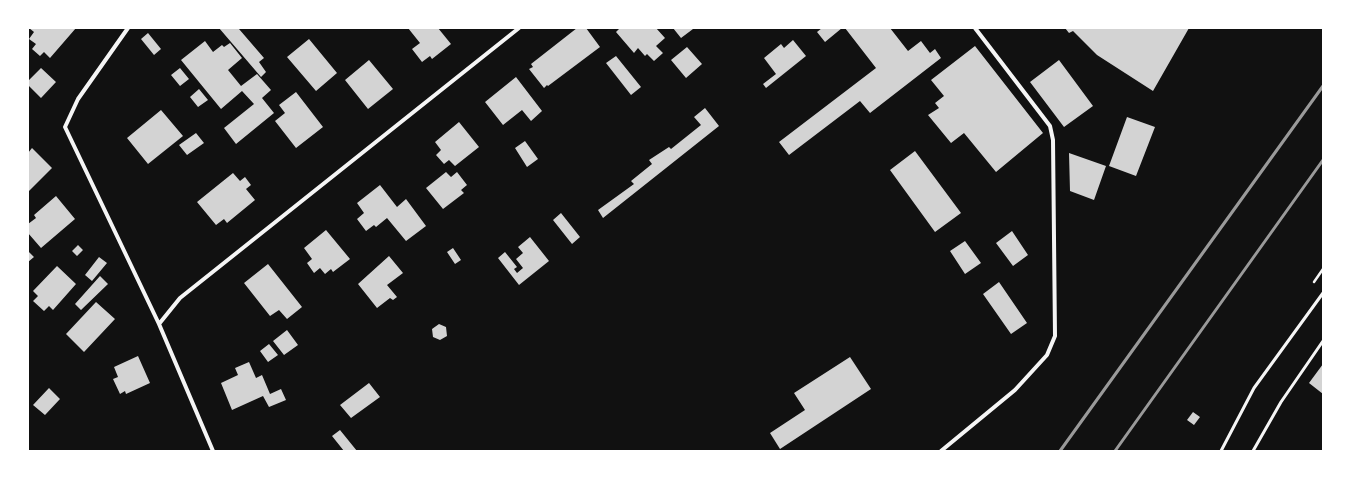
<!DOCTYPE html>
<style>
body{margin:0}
#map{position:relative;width:1351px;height:479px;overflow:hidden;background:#111;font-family:Spectral,serif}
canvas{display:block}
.frame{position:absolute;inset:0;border:29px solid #fff;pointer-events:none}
</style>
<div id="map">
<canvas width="1351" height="479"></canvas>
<div class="frame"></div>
</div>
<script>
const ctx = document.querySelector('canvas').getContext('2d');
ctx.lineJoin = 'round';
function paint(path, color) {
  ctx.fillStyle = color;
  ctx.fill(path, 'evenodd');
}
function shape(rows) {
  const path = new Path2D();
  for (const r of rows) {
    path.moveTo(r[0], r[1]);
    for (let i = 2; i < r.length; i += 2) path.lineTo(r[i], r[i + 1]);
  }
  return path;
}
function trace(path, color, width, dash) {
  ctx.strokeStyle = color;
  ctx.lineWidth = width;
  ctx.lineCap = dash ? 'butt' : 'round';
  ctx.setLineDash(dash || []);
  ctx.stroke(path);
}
const building = shape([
 [29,28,76,28,50,58,44,52,40,56,32,49,36,44,29,39,34,32],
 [219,28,240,28,239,29,264,58,259,62,266,72,261,77],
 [408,28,438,28,451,44,432,59,430,56,422,62,412,49,420,43],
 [577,28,586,28,600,47,548,86,547,85,544,88,529,69,533,67,531,64],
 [620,28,656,28,665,38,656,46,663,53,654,61,647,54,645,56,638,48,634,53,616,32],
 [673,28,692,28,693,29,681,38],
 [822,28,842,28,825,42,817,32],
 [845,28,890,28,908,51,921,41,930,53,935,49,941,58,870,113,860,101,789,155,779,142,876,68],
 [1065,28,1189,28,1153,91,1097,55,1073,31,1069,33],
 [148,33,161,49,154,55,141,39],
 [309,39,337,73,316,91,287,57],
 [793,40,806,56,766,88,763,84,776,74,764,58,781,44,784,48],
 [205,41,213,52,222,45,224,47,230,43,242,58,228,70,241,86,257,74,271,90,262,98,274,113,236,144,224,128,254,104,242,91,221,109,181,60],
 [975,46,1043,133,996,172,964,133,951,143,928,115,939,108,935,103,944,96,931,80],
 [687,47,702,64,686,78,671,60],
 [616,56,641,87,631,95,606,63],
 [369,60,393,89,368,109,345,80],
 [1059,60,1093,106,1064,127,1030,82],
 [41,68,56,82,41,98,28,85,28,81],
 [180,68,189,79,180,86,171,75],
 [516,77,542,111,531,121,522,110,503,125,485,102],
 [199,89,208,100,198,107,190,97],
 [296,92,323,127,296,148,275,121,285,113,279,105],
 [705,108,719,126,603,218,598,210,634,184,631,181,652,164,649,160,669,147,671,149,701,125,694,117],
 [161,110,183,136,148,164,127,138],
 [1127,117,1155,127,1136,176,1109,166],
 [459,122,479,147,455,166,449,160,444,164,436,155,441,150,435,142],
 [196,133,204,143,187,155,179,145],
 [525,141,538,159,527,167,515,148],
 [32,148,52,168,28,192,28,153],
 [915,151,961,213,935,232,890,170],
 [1069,153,1106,166,1094,200,1070,191],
 [446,172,451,177,457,172,467,185,461,190,464,193,443,209,426,188],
 [233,173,240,181,245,177,251,185,246,189,255,200,227,223,224,219,216,225,197,202],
 [380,185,397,207,406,199,426,226,406,241,387,218,376,227,374,225,366,231,357,219,364,213,357,203],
 [56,196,75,219,41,248,28,233,28,224,36,218,34,215],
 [561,213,580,237,572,244,553,220],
 [326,230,350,259,333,272,331,269,325,274,320,268,314,273,307,263,312,259,304,248],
 [1012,231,1028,255,1013,266,996,243],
 [530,237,549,261,519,285,498,258,505,252,517,267,514,269,517,273,523,268,516,259,523,253,518,247],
 [965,241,981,263,965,274,950,251],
 [78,245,83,250,77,256,72,251],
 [453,248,461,260,455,264,447,252],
 [28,251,34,257,28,262],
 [389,256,403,273,387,285,397,297,393,300,390,298,377,308,358,284],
 [99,257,107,263,92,281,85,275],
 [268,264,302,307,287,319,279,310,270,316,244,283],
 [57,266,76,284,53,310,49,306,44,311,33,301,38,296,33,291],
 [100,276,108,284,81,310,75,304],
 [999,282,1027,323,1011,334,983,294],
 [96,302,115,319,84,352,66,334],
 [439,324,446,327,447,336,440,340,433,337,432,329],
 [287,330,298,345,284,355,273,341],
 [269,344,278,355,268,362,260,351],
 [138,356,150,383,126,394,125,391,120,394,113,379,118,377,114,367],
 [850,357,871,389,780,449,770,433,805,410,794,393],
 [249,362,256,378,262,375,270,394,281,389,286,400,269,407,263,396,232,410,221,383,238,375,235,368],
 [1323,364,1323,394,1309,383],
 [369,383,380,397,351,418,340,405],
 [49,388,60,399,45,415,33,405],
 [1193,412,1200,417,1194,425,1187,420],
 [340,430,357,451,344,451,332,436]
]);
const path = shape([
 [1314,282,1323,269]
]);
const service = shape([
 [1221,451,1254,388,1323,293],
 [1253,451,1281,402,1323,341]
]);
const minor = shape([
 [128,28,78,99,65,127,159,324,213,451],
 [159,324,180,298,519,28],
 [941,451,1015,390,1047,355,1055,336,1053,140,1050,126,975,28]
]);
const rail = shape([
 [1060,451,1323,86],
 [1115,451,1323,160]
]);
paint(building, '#d3d3d3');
trace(path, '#f5f5f5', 2.5);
trace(service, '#f5f5f5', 3);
trace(minor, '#f5f5f5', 4);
trace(rail, '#9a9a9a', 3);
</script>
